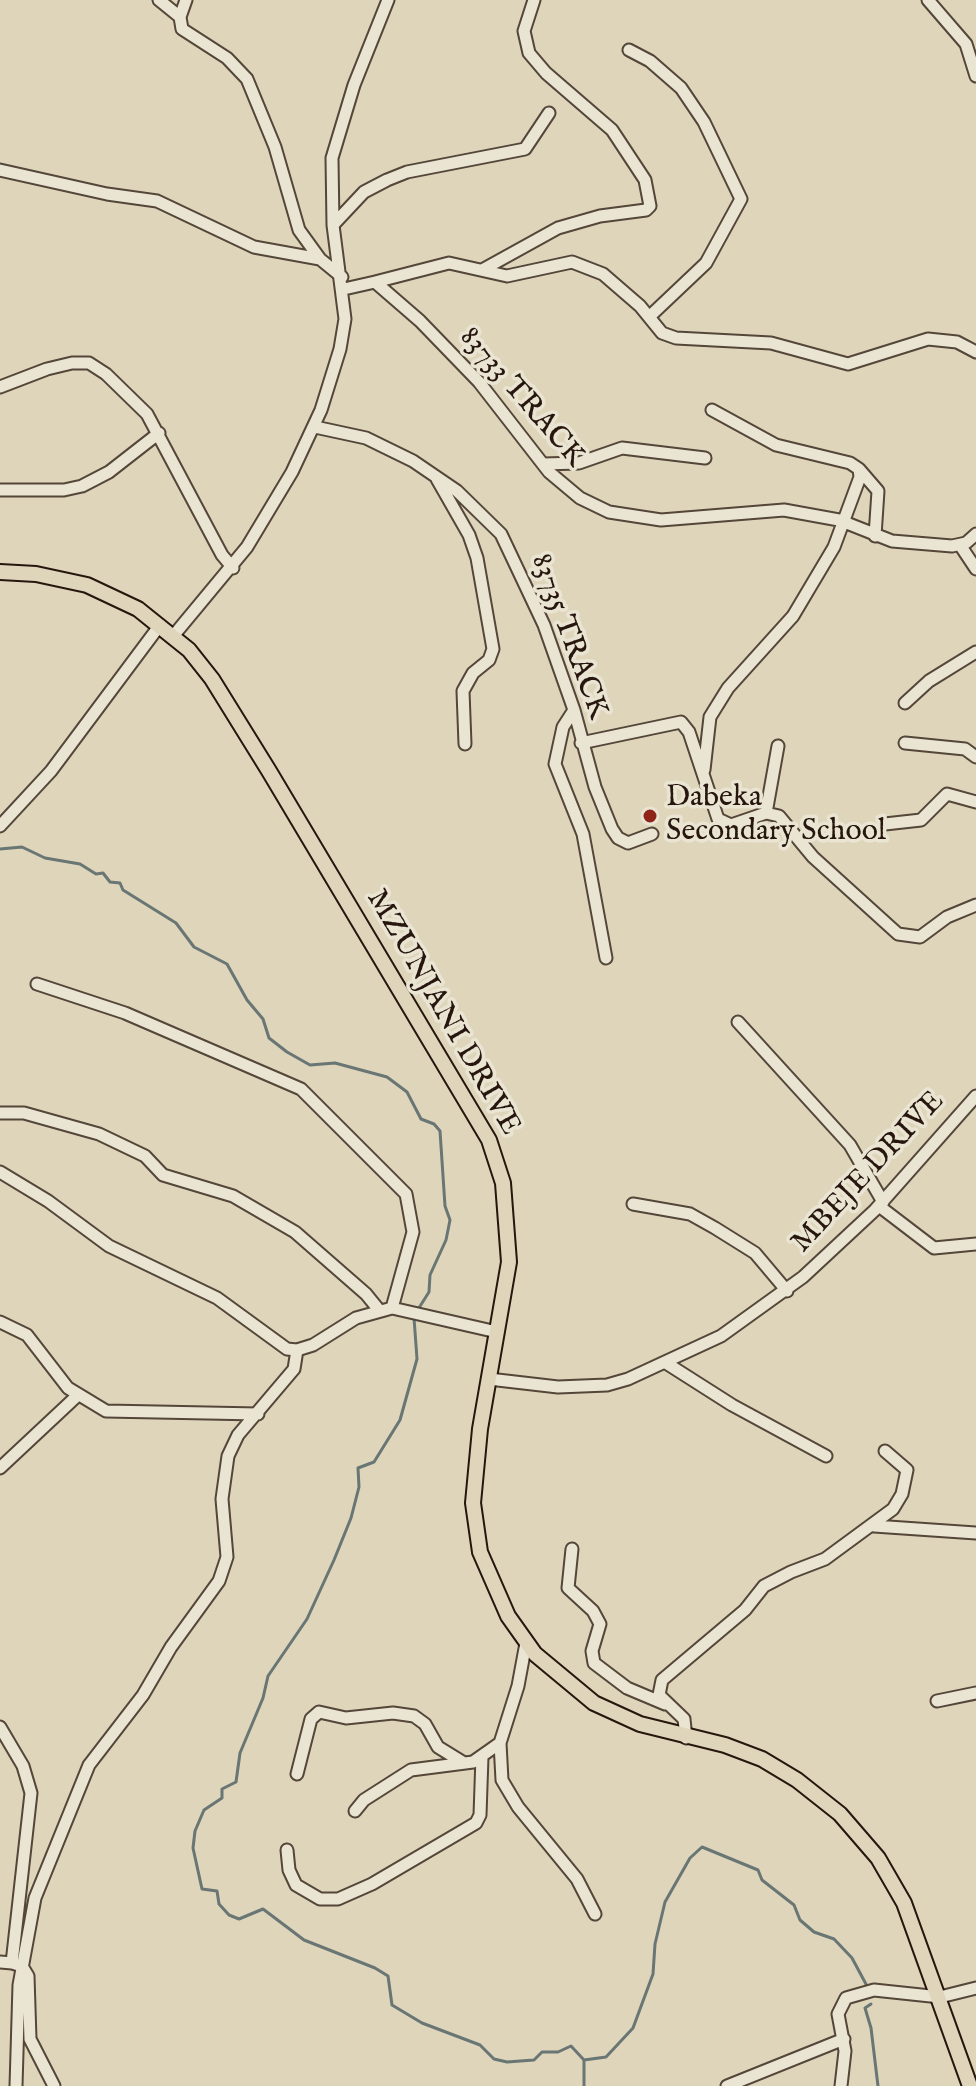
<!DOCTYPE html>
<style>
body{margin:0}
canvas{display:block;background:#ded5bb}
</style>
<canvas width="976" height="2086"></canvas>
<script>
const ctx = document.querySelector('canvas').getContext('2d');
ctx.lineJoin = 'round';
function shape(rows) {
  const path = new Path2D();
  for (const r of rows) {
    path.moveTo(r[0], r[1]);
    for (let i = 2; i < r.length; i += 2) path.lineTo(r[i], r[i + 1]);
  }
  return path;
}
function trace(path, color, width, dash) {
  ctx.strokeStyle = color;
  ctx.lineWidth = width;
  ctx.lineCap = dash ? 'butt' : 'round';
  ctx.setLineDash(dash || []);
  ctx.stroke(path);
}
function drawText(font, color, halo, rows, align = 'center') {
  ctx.font = font + ' "IM FELL English",serif';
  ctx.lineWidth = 7;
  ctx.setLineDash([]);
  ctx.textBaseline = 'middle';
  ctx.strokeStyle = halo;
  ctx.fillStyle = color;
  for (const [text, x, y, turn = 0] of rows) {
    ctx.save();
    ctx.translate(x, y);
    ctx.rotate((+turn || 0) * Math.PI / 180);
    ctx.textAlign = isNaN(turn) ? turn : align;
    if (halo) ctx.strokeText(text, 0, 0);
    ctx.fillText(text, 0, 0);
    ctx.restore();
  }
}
const stream = shape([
 [0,849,22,847,45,858,80,864,96,874,103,873,110,882,120,883,123,890,176,923,194,947,227,964,247,1000,263,1019,269,1038,287,1052,310,1065,335,1063,387,1077,407,1092,421,1119,434,1124,440,1131,445,1206,450,1220,446,1240,430,1275,429,1292,417,1311],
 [414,1318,417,1359,400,1420,374,1462,358,1468,359,1487,351,1518,334,1560,307,1619,268,1676,263,1698,240,1753,236,1782,222,1789,222,1798,204,1810,195,1831,193,1848,202,1889,217,1891,219,1904,229,1915,239,1919,263,1909,304,1940,375,1968,388,1976,392,2005,422,2023,480,2045,494,2059,507,2062,534,2060,542,2052,558,2052,571,2046,584,2060,606,2057,633,2028,653,1974,655,1944,665,1902,690,1858,702,1847,758,1870,762,1880,794,1905,800,1920,814,1932,834,1939,852,1958,867,1986],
 [871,2004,865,2008,871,2028,878,2086],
 [584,2060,584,2086]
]);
const minor = shape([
 [159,0,180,17],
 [186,0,180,17,182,29,227,58,247,79,275,147,299,230,320,259,342,277],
 [928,0,966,44,976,76],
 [629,50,650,61,681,88,704,122,741,199,706,263,649,317],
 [0,170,107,194,157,201,254,247,320,259],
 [333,225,364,192,387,180,407,172,525,149,549,113],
 [482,270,558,228,600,216,646,210,650,206,645,180,612,130,546,73,529,53,524,31,534,0],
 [375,282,449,263,507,276,572,262,603,274,640,306,662,333,676,338,771,343,848,364,928,339,957,342,976,352],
 [344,289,375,282,420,321,479,382,549,472,580,498,609,512,661,520,784,510,839,520,892,541,952,546,966,543,976,534],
 [0,387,47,369,72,363,89,363,106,374,147,414,222,555,233,568],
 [315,427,366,438,413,461,457,491,501,534,544,625,574,710,595,787,612,829,618,838,628,843,652,834],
 [543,464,579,463,622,448,705,458],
 [859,469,878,491,875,536],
 [437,479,469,535,477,558,493,649,489,660,473,673,463,691,465,744],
 [0,490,64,490,82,486,109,472,159,433],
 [960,545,976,569],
 [174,635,247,547,292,472,321,410,340,349,345,319,333,225,332,158,354,85,388,0],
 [905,703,929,681,976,652],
 [574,710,563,727,555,764,583,834,606,958],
 [581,743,681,722,689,732,718,819,731,825,766,813,779,816,813,857,898,934,920,937,947,917,976,905],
 [905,743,965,749,976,757],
 [704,770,710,717,728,688,793,616,834,547,860,477,859,469,850,463,776,445,712,410],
 [766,813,778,746],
 [885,824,921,820,947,794,976,802],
 [0,826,51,771,160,625],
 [37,984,125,1013,301,1089,406,1194,413,1232,392,1308],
 [738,1022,850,1145,883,1202],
 [0,1113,24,1113,99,1134,145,1156,163,1175,233,1196,295,1232,366,1294,379,1310],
 [0,1172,48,1201,109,1246,217,1298,287,1349,297,1350,313,1345,356,1318,392,1308,497,1332],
 [633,1204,690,1214,715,1228,755,1253,787,1291],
 [879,1206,934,1248,976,1244],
 [0,1322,27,1335,68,1388,106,1411,258,1414],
 [666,1363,732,1405,826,1456],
 [489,1379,558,1387,607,1385,628,1379,721,1336,803,1277,875,1210,976,1096],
 [0,1468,78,1395],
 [874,1526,976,1533],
 [572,1549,568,1588,593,1611,600,1624,592,1651,594,1663,627,1688,665,1704],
 [526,1643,518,1686,500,1743,502,1780,518,1807,577,1879,595,1914],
 [937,1701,976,1693],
 [0,1727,23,1766,31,1793,12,1963,22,1966,28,1976,30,2039,54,2086],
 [686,1738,684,1719,659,1695,662,1680,745,1610,764,1586,791,1572,825,1559,893,1509,902,1494,907,1470,885,1451],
 [297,1774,311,1719,319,1712,346,1718,393,1713,414,1716,425,1724,438,1747,464,1763],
 [355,1811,364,1800,411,1770,473,1762,500,1743],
 [287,1850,289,1870,296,1885,320,1899,338,1899,372,1884,476,1823,480,1815,482,1757],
 [0,1962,12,1963],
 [16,2086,19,1985,35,1898,89,1765,143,1695,171,1647,219,1581,227,1557,222,1499,228,1456,238,1435,294,1369,297,1350],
 [727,2086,844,2039],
 [841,2086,845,2051,838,2014,846,1998,874,1990,940,1997,976,1988]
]);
const major = shape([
 [0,572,36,574,87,585,138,609,189,650,212,679,269,771,489,1140,503,1183,509,1262,480,1429,473,1503,480,1552,508,1616,535,1654,594,1703,640,1724,725,1745,762,1759,797,1780,840,1814,878,1858,904,1903,970,2086]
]);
const markers = [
 [650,816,8,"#8f2418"]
];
const streetNames = [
 ["83733 TRACK",521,398,49],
 ["83735 TRACK",568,637,70],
 ["MZUNJANI DRIVE",442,1013,60],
 ["MBEJE DRIVE",869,1173,-47]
];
const poiNames = [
 ["Dabeka",666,799],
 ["Secondary School",666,833]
];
trace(stream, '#697674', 3);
trace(minor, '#544638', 15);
trace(major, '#26160d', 18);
trace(minor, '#eae4d3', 11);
trace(major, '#ded5bb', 14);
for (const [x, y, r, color] of markers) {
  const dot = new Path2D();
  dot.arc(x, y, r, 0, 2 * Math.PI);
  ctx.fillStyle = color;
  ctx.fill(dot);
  trace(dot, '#eae4d3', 3);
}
drawText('30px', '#26160d', '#eae4d3', streetNames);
drawText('30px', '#26160d', '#eae4d3', poiNames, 'left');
</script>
